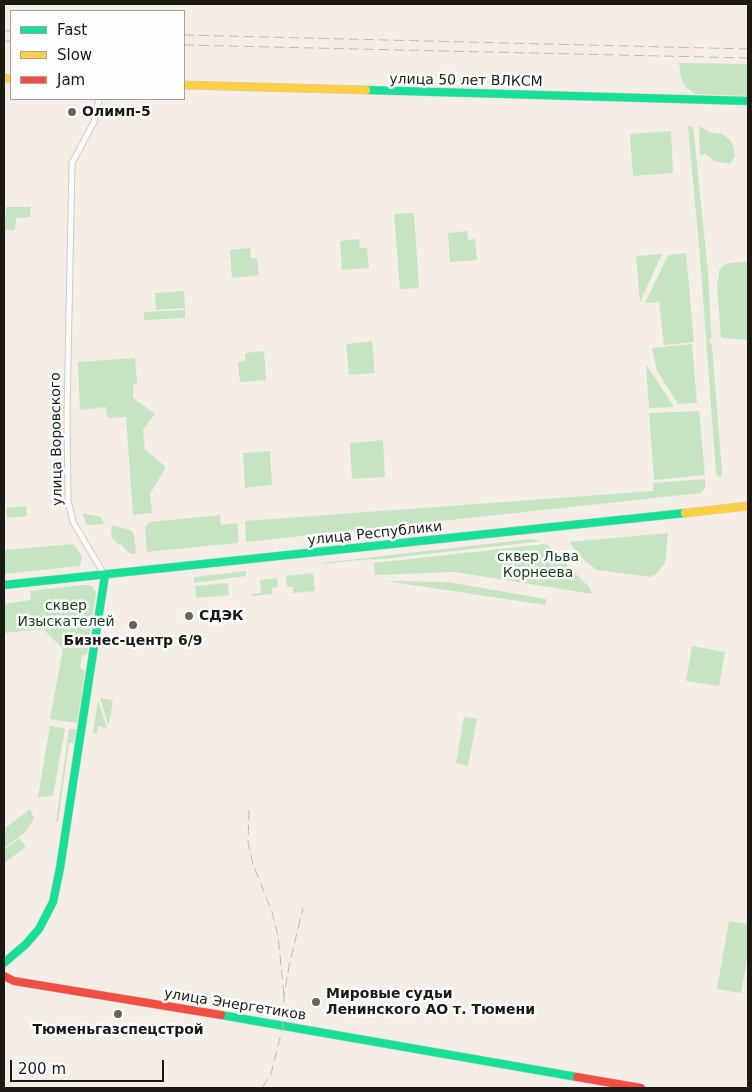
<!DOCTYPE html>
<meta charset="utf-8">
<style>
body{margin:0}
#map{position:relative;width:752px;height:1092px;overflow:hidden;background:#f4eee7;font-family:"DejaVu Sans",sans-serif}
canvas{display:block}
.frame{position:absolute;inset:0;border:5px solid #1c1814;pointer-events:none}
.legend{position:absolute;left:10px;top:10px;width:175px;height:90px;box-sizing:border-box;background:#fefefe;border:1px solid #a4a2a0;margin:0;padding:6px 9px;list-style:none;font-size:15px;color:#1c1814}
.legend li{display:flex;align-items:center;gap:10px;height:25px}
.legend b{width:25px;border:1px solid #a4a2a0}
.scale{position:absolute;left:10px;top:1060px;width:154px;height:22px;box-sizing:border-box;border:2px solid #1c1814;border-top:0;padding-left:6px;font-size:15px;line-height:18px;white-space:nowrap;color:#1c1814;-webkit-text-stroke:4px #fefefe;paint-order:stroke}
</style>
<div id="map">
<canvas width="752" height="1092"></canvas>
<div class="frame"></div>
<ul class="legend">
<li><b style="height:6px;background:#16e098"></b>Fast</li>
<li><b style="height:6px;background:#ffcf43"></b>Slow</li>
<li><b style="height:6px;background:#f24e42"></b>Jam</li>
</ul>
<div class="scale">200 m</div>
</div>
<script>
const ctx = document.querySelector('canvas').getContext('2d');
ctx.lineJoin = 'round';
function paint(path, color) {
  ctx.fillStyle = color;
  ctx.fill(path, 'evenodd');
}
function shape(rows) {
  const path = new Path2D();
  for (const r of rows) {
    path.moveTo(r[0], r[1]);
    for (let i = 2; i < r.length; i += 2) path.lineTo(r[i], r[i + 1]);
  }
  return path;
}
function trace(path, color, width, dash) {
  ctx.strokeStyle = color;
  ctx.lineWidth = width;
  ctx.lineCap = dash ? 'butt' : 'round';
  ctx.setLineDash(dash || []);
  ctx.stroke(path);
}
function drawText(font, color, halo, rows, align = 'center') {
  ctx.font = font + ' "DejaVu Sans",sans-serif';
  ctx.lineWidth = 5;
  ctx.setLineDash([]);
  ctx.textBaseline = 'middle';
  ctx.strokeStyle = halo;
  ctx.fillStyle = color;
  for (const [text, x, y, turn = 0] of rows) {
    ctx.save();
    ctx.translate(x, y);
    ctx.rotate((+turn || 0) * Math.PI / 180);
    ctx.textAlign = isNaN(turn) ? turn : align;
    if (halo) ctx.strokeText(text, 0, 0);
    ctx.fillText(text, 0, 0);
    ctx.restore();
  }
}
const green = shape([
 [679,63,748,64,748,96,696,94,685,87,681,78],
 [688,126,693,127,708,271,711,330,712,337,709,340,712,346,722,471,722,475,718,477,716,473,700,257],
 [700,126,709,132,722,134,729,139,733,145,735,156,730,164,714,161,706,154,700,155,699,135],
 [671,131,673,173,633,176,630,134],
 [6,207,31,207,30,217,16,218,15,230,5,230],
 [414,213,419,288,400,289,394,214],
 [467,231,468,240,475,239,477,260,450,262,448,233],
 [359,239,360,248,367,248,369,268,342,270,340,241],
 [250,248,251,258,257,258,259,275,232,278,230,250],
 [686,253,694,342,664,345,659,302,645,303,668,255],
 [662,254,640,302,636,256],
 [748,261,748,340,721,338,717,283,719,276,719,271,722,266,726,264],
 [184,291,185,308,156,310,155,293],
 [185,310,185,318,144,320,144,312],
 [372,341,375,373,349,375,346,344],
 [692,344,697,403,678,404,657,371,652,348],
 [264,351,266,380,240,382,238,362,245,361,245,353],
 [135,358,137,384,133,385,133,398,155,414,143,430,145,450,166,467,150,494,152,513,133,515,126,417,108,418,106,407,80,410,78,362],
 [646,364,674,407,649,408],
 [699,411,705,475,654,480,649,413],
 [383,440,385,477,352,479,350,443],
 [270,451,272,485,245,488,243,453],
 [705,479,705,488,701,493,246,542,245,521,653,491,653,483],
 [26,506,27,516,7,518,6,508],
 [82,513,101,517,104,524,87,525],
 [220,515,221,525,237,523,239,541,237,543,147,552,145,527,150,522],
 [112,525,130,530,134,534,136,553,133,554,128,552,122,545,118,544,111,537],
 [668,533,665,563,656,574,650,577,597,570,585,561,569,542],
 [530,539,542,541,374,560,370,559,322,564,322,563],
 [74,544,82,557,80,566,4,574,4,550],
 [546,544,589,587,592,594,455,572,375,575,374,563],
 [246,571,246,576,194,583,194,577],
 [313,573,315,591,293,593,293,587,287,587,286,576],
 [277,578,278,587,272,588,272,594,252,596,251,594,261,593,260,580],
 [386,581,447,582,546,599,545,605],
 [228,583,229,595,196,598,195,586],
 [83,585,88,585,93,587,96,593,87,654,82,656,80,667,85,672,77,723,50,719,63,649,43,629,4,633,4,604,31,600,30,591],
 [692,646,725,652,719,686,686,681],
 [100,698,113,700,109,724,108,724],
 [98,700,107,728,98,726,97,733,93,733],
 [464,717,477,719,468,766,456,763],
 [50,726,65,729,53,796,38,797],
 [69,729,76,729,74,743,69,743,58,822,56,822],
 [30,809,34,818,26,832,4,848,4,829],
 [19,838,26,847,4,863,4,850],
 [729,921,748,924,748,954,741,993,717,989]
]);
const street = shape([
 [99,99,94,122,72,163,67,414,68,500,73,522,104,574]
]);
const fast = shape([
 [366,90,748,101],
 [4,585,685,513],
 [4,963,26,944,39,929,53,902,60,868,105,575],
 [221,1015,577,1077]
]);
const slow = shape([
 [4,78,11,79],
 [184,85,366,90],
 [685,513,748,506]
]);
const jam = shape([
 [4,976,14,981,221,1015],
 [577,1077,641,1088]
]);
const rail = shape([
 [4,31,11,31],
 [184,35,748,49],
 [4,41,11,41],
 [184,45,748,58],
 [249,810,248,843,253,864,272,912,278,936,284,996],
 [262,1088,271,1074,283,1026,284,996,289,966,303,908]
]);
const markers = [
 [72,112,5,"#68635e"],
 [189,616,5,"#68635e"],
 [133,625,5,"#68635e"],
 [316,1002,5,"#68635e"],
 [118,1014,5,"#68635e"]
];
const streetNames = [
 ["улица 50 лет ВЛКСМ",466,81,1],
 ["улица Воровского",57,439,-91],
 ["улица Республики",375,534,-6],
 ["улица Энергетиков",235,1005,9]
];
const poiNames = [
 ["Олимп-5",82,112],
 ["СДЭК",199,616],
 ["Бизнес-центр 6/9",133,641,"center"],
 ["Мировые судьи",326,994],
 ["Ленинского АО т. Тюмени",326,1010],
 ["Тюменьгазспецстрой",118,1030,"center"]
];
const parkNames = [
 ["сквер Льва",538,557],
 ["Корнеева",538,573],
 ["сквер",66,606],
 ["Изыскателей",66,622]
];
paint(green, '#c6e4c2');
trace(street, '#d0cbc5', 7);
trace(fast, '#d0cbc5', 9);
trace(slow, '#d0cbc5', 9);
trace(jam, '#d0cbc5', 9);
trace(street, '#fdfcfb', 5);
trace(fast, '#16e098', 8);
trace(slow, '#ffcf43', 8);
trace(jam, '#f24e42', 8);
trace(rail, '#bcbab8', 1, [10, 5]);
for (const [x, y, r, color] of markers) {
  const dot = new Path2D();
  dot.arc(x, y, r, 0, 2 * Math.PI);
  ctx.fillStyle = color;
  ctx.fill(dot);
  trace(dot, '#fefefe', 2);
}
drawText('14px', '#1c1814', '#fefefe', streetNames);
drawText('bold 14px', '#1c1814', '#fefefe', poiNames, 'left');
drawText('14px', '#113e16', '#fefefe', parkNames);
</script>
